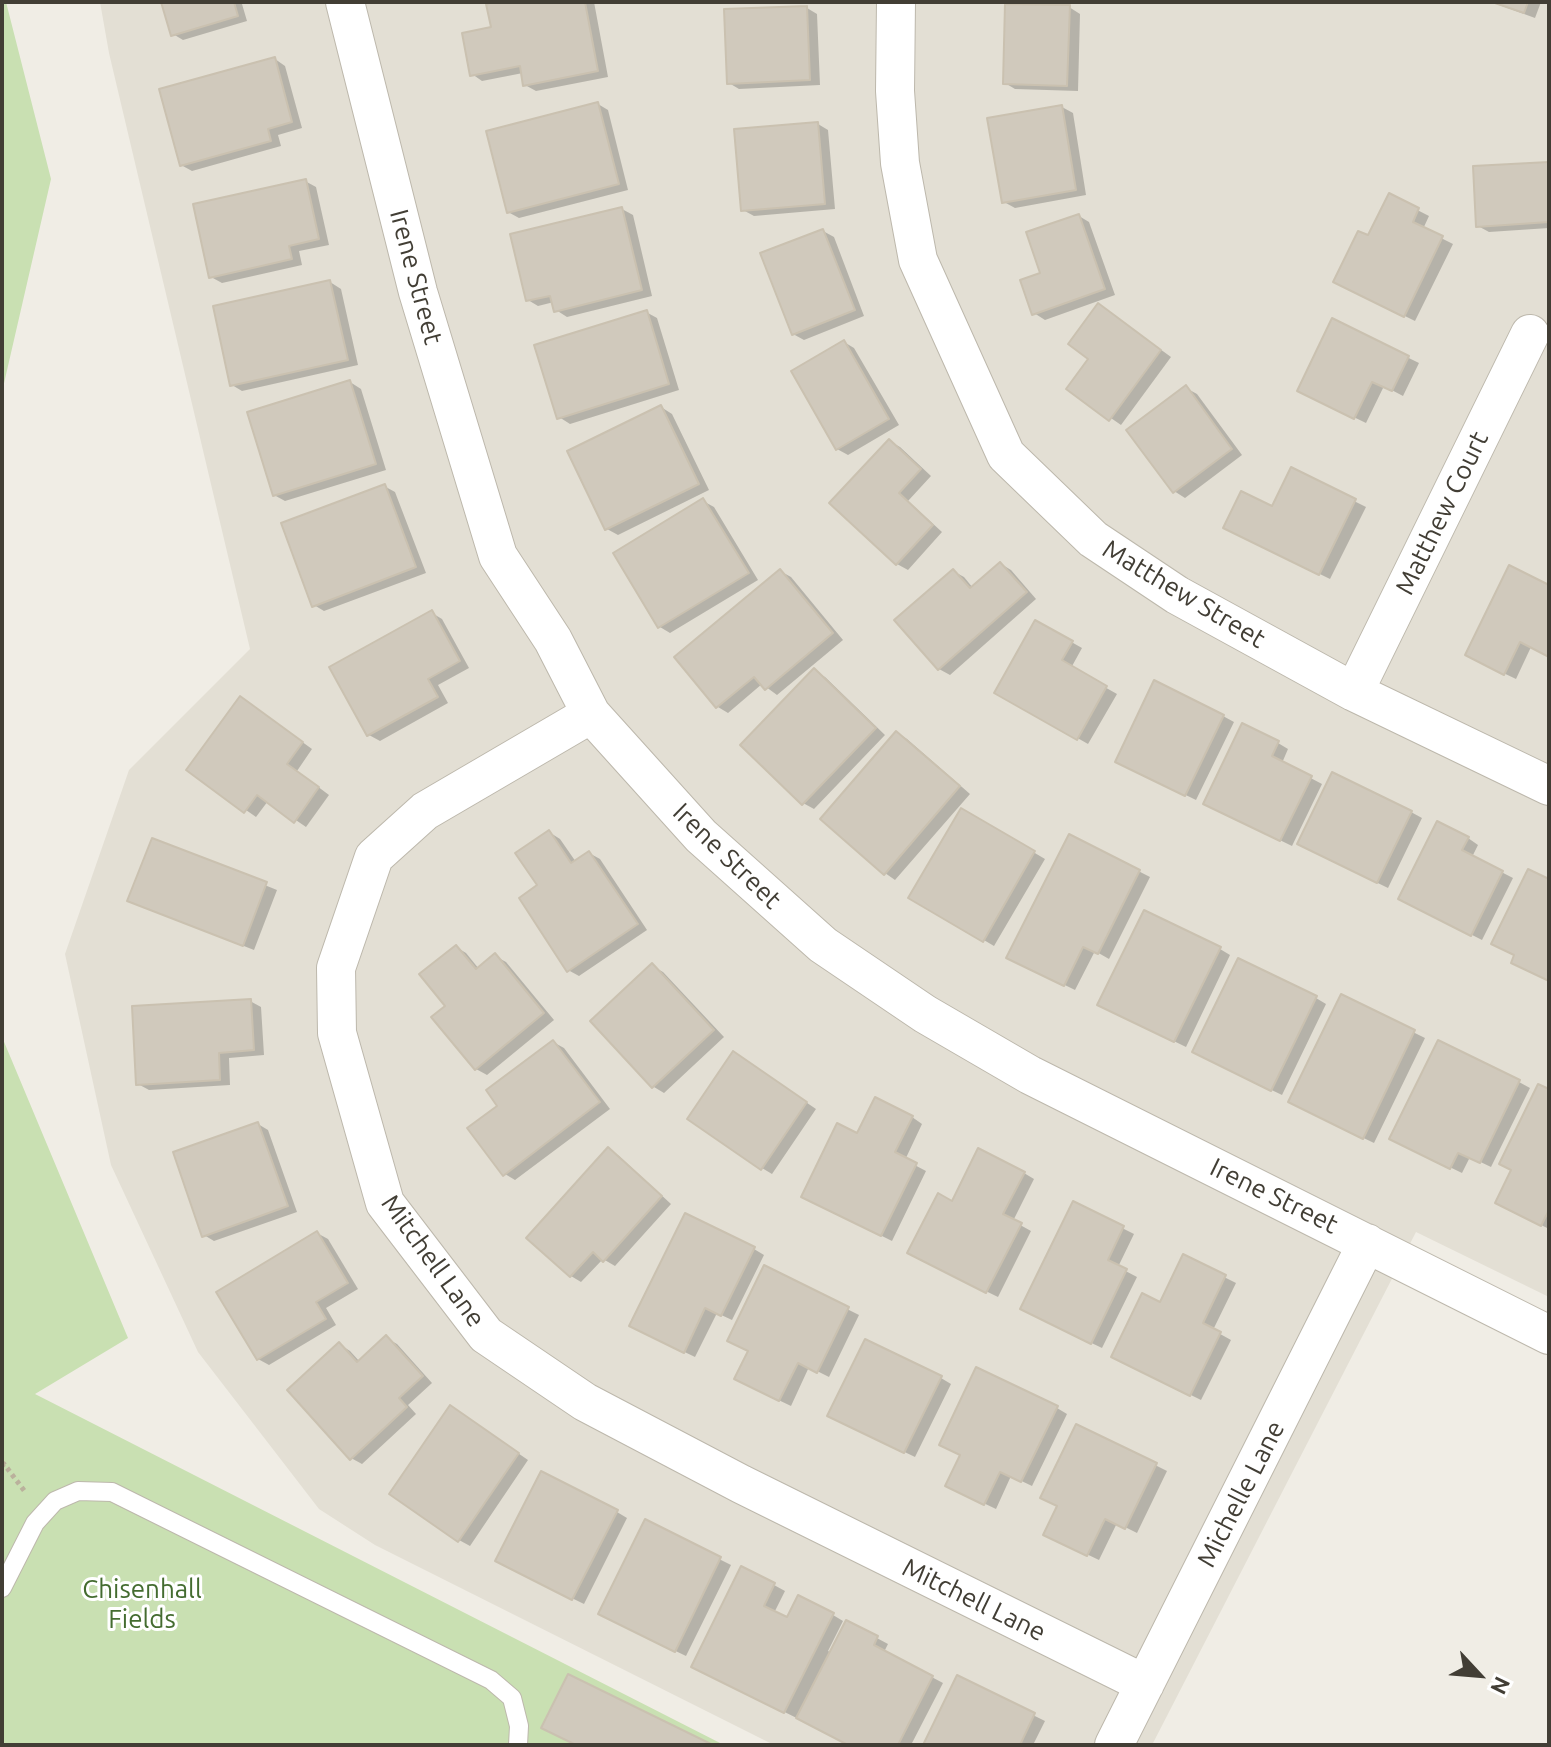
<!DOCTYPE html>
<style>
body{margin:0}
#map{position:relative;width:1551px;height:1747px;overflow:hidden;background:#f0ede5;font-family:Ubuntu,sans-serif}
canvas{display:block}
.frame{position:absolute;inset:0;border:4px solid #423e35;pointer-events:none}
.north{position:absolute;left:1439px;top:1635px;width:80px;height:80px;-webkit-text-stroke:6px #fff;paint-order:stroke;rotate:116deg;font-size:22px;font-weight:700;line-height:32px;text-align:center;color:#423e35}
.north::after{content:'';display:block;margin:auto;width:28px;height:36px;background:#423e35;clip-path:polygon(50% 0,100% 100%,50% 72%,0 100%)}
</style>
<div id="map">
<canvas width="1551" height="1747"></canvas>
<div class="frame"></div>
<div class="north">N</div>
</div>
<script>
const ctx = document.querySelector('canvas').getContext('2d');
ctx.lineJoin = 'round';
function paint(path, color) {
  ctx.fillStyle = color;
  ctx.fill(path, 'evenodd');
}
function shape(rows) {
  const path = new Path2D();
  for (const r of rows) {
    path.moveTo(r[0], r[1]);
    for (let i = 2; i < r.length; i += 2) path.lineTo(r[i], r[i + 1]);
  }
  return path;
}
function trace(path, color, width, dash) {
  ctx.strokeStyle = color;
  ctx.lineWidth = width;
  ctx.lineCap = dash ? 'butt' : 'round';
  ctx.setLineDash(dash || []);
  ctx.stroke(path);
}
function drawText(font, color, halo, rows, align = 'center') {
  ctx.font = font + ' Ubuntu,sans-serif';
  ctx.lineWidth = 6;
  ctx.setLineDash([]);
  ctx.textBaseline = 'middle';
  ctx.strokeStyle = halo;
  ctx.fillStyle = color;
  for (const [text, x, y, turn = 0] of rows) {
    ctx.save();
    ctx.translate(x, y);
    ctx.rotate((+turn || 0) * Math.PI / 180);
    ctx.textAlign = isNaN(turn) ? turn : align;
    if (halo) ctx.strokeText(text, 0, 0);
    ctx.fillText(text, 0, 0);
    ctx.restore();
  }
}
const residential = shape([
 [100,2,1549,2,1549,1297,1416,1232,1152,1745,774,1745,375,1545,319,1509,198,1352,111,1165,65,954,129,770,250,649,109,53]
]);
const green = shape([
 [2,2,6,2,51,179,2,392],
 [2,1037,128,1338,35,1394,724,1745,2,1745]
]);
const shadow = shape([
 [163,2,250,2,242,4,247,21,183,40,173,34],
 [505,2,594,2,608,77,536,91,525,85,523,73,482,81,472,74],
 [1491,2,1541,2,1535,18],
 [1069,7,1080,14,1078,91,1015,89,1005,83],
 [807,8,817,14,820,85,739,89,729,83],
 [275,59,285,66,302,128,278,135,281,146,192,171,181,165],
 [598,104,608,110,628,190,519,218,508,212],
 [1062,107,1073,113,1086,195,1015,208,1004,202],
 [818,124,828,130,835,209,754,216,743,210],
 [1549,164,1549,228,1489,232,1478,226],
 [305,181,316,187,329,245,299,251,302,265,222,283,211,277],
 [1390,196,1429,216,1423,229,1453,244,1415,321,1346,287],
 [622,209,633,215,652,296,567,317,556,310,554,302,538,306,528,300],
 [1079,216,1089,222,1115,295,1045,320,1034,313],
 [823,231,834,237,864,316,804,340,793,334],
 [330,282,341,289,358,365,242,391,232,385],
 [646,312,657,318,679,390,570,424,559,417],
 [1109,312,1171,357,1121,425,1069,389,1091,359],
 [1333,321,1419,363,1403,396,1384,386,1366,423,1310,396],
 [844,342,854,348,899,425,848,455,837,449],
 [350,382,361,389,386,470,285,501,274,495],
 [1186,388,1197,394,1242,455,1185,498,1174,491],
 [661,407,672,414,709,490,618,535,607,529],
 [889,441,900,447,931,476,908,501,942,532,908,570,897,564,832,503],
 [1292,470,1366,507,1330,579,1236,533,1273,509],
 [384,486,395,492,426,573,324,611,314,605],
 [703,501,714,507,758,580,670,633,660,627],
 [1001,564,1011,570,1036,599,950,675,939,669,953,571,964,577,973,588],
 [780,571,791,577,843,640,777,695,762,684,728,713,718,707,677,657],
 [1549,587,1549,655,1531,647,1516,679,1478,661],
 [432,613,442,619,469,668,438,685,448,703,380,741,369,735],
 [1036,622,1082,648,1071,668,1117,694,1088,744,997,692],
 [814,671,825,677,885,735,814,809,803,803],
 [251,705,312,749,297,771,329,795,306,827,268,801,256,817,189,770],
 [1223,716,1234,722,1196,800,1128,767],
 [897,733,907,739,970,794,895,880,885,873],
 [1278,743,1288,749,1282,763,1322,784,1292,846,1216,809],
 [962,810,1045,859,994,946,911,897],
 [1411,812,1422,818,1388,888,1310,850],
 [549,832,560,839,576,862,589,853,600,859,647,930,579,976,568,970,540,886],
 [1070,836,1150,877,1109,959,1095,951,1075,990,1020,963],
 [1468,838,1478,845,1472,857,1513,878,1482,940,1411,904],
 [153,840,277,890,254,950,130,901],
 [456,947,466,953,479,969,495,956,506,962,554,1020,487,1075,476,1069,448,1007],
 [1220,949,1230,955,1186,1047,1110,1010],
 [652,966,663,972,724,1037,664,1093,654,1087,593,1021],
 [1342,997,1425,1038,1374,1143,1301,1108],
 [1316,998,1326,1004,1282,1095,1205,1058],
 [250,1001,261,1007,264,1055,229,1058,230,1085,149,1090,138,1084],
 [553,1042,564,1048,610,1109,515,1180,505,1174,500,1106],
 [744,1060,816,1109,772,1174,762,1168],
 [1519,1082,1530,1088,1491,1167,1470,1157,1462,1173,1402,1144],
 [1549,1092,1549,1229,1508,1208],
 [912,1117,922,1124,905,1160,926,1171,892,1241,814,1202,858,1136],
 [258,1124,268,1130,297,1212,214,1241,204,1235],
 [608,1150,619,1156,671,1204,615,1266,603,1259,581,1282,571,1276],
 [1024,1173,1034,1179,1013,1221,1031,1231,998,1297,920,1259,953,1204],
 [1074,1204,1134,1234,1118,1267,1137,1277,1102,1348,1033,1315],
 [317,1233,328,1239,358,1289,326,1308,336,1325,269,1365,258,1359],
 [754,1249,764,1255,732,1320,717,1313,695,1357,643,1332],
 [1184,1257,1236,1283,1213,1330,1231,1340,1201,1400,1124,1362,1161,1304],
 [765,1268,859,1315,829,1377,809,1367,791,1406,747,1385],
 [386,1338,397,1344,432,1383,408,1405,416,1414,362,1464,351,1458,339,1344,350,1351,360,1362],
 [941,1378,951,1384,915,1457,840,1421],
 [1057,1408,1067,1414,1032,1486,1011,1476,996,1509,958,1491],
 [461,1414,528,1460,470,1546,459,1540],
 [1077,1426,1167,1471,1137,1533,1117,1523,1099,1560,1057,1540,1060,1506],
 [617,1512,627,1518,584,1604,508,1567],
 [645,1522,731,1565,686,1656,611,1620],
 [774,1585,785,1591,774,1613,788,1619,833,1615,843,1621,828,1651,832,1653,847,1622,888,1644,884,1652,943,1683,911,1745,851,1745,704,1672],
 [958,1678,1045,1721,1033,1745,925,1745]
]);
const building = shape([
 [161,2,234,2,238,16,171,36,161,2],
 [494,2,585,2,598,71,523,86,520,66,470,76,462,33,491,27,486,4,494,2],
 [1492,2,1528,2,1524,13,1492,2],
 [1005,4,1070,5,1067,86,1003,84,1005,4],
 [807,6,810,80,727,84,724,9,807,6],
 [275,57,292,122,268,129,271,141,180,166,159,89,275,57],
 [598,102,619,184,507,213,486,131,598,102],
 [1062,105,1076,190,1002,203,987,118,1062,105],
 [818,122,825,204,741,211,734,129,818,122],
 [1549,162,1549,222,1476,227,1473,166,1549,162],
 [306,179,319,239,289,246,292,259,209,278,193,204,306,179],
 [1389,193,1419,208,1413,222,1443,236,1404,317,1333,282,1358,231,1368,235,1389,193],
 [622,207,642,290,554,312,550,296,526,301,510,234,622,207],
 [1079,214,1105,289,1032,315,1020,280,1040,273,1026,232,1079,214],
 [823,229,855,310,792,335,760,253,823,229],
 [330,280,348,360,230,386,213,306,330,280],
 [1098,303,1161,350,1109,421,1066,389,1088,359,1068,344,1098,303],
 [647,310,669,384,557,419,534,345,647,310],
 [1332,318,1409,356,1392,391,1372,382,1354,419,1297,391,1332,318],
 [844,340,889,419,836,450,791,371,844,340],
 [350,380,376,464,273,496,247,412,350,380],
 [1186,385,1232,449,1173,493,1126,430,1186,385],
 [661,405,699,484,605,530,567,451,661,405],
 [889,439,921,469,899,493,933,525,896,565,829,503,889,439],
 [1291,467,1356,499,1319,575,1223,528,1241,491,1272,506,1291,467],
 [385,484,416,567,312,607,281,523,385,484],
 [703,498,749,573,658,628,613,553,703,498],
 [1000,562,1027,592,938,670,894,620,953,569,970,588,1000,562],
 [1509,565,1549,585,1549,657,1520,642,1504,675,1465,655,1509,565],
 [780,569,833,633,765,690,754,677,716,708,674,657,780,569],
 [432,610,460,661,428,679,438,697,367,736,329,667,432,610],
 [1035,620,1073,641,1062,660,1107,686,1077,740,994,693,1035,620],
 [814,668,876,728,802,805,740,745,814,668],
 [1154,680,1224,715,1185,796,1115,762,1154,680],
 [240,696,303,742,287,764,319,787,294,823,257,795,244,813,186,770,240,696],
 [1242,723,1279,741,1272,756,1312,776,1280,841,1203,804,1242,723],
 [896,731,960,786,884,875,820,819,896,731],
 [1332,772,1412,811,1377,883,1297,844,1332,772],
 [961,808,1035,851,983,942,908,898,961,808],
 [1437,821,1469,837,1462,850,1503,871,1471,936,1398,899,1437,821],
 [549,830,571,863,589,851,638,924,567,972,519,898,537,885,515,853,549,830],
 [1069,834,1140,870,1098,954,1083,947,1064,986,1006,958,1069,834],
 [152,838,267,882,243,946,127,901,152,838],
 [1528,869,1549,879,1549,981,1511,963,1514,955,1491,944,1528,869],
 [1144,910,1221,947,1174,1042,1097,1005,1144,910],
 [456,945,476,969,495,953,544,1013,475,1070,431,1017,445,1006,419,974,456,945],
 [1238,958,1317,996,1271,1091,1192,1052,1238,958],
 [652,963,714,1030,652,1088,590,1021,652,963],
 [1341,994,1415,1030,1363,1139,1288,1102,1341,994],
 [251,999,254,1050,219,1053,220,1080,136,1085,132,1006,251,999],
 [553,1040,600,1102,503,1176,467,1128,497,1106,486,1090,553,1040],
 [1438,1040,1520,1080,1480,1163,1458,1153,1450,1169,1389,1139,1438,1040],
 [733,1051,807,1102,761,1170,687,1119,733,1051],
 [1538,1084,1549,1089,1549,1210,1541,1226,1495,1203,1511,1170,1499,1164,1538,1084],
 [875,1097,913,1116,895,1152,917,1163,881,1236,801,1197,837,1123,857,1133,875,1097],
 [258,1122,288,1206,202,1237,173,1152,258,1122],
 [608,1147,662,1196,603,1262,593,1252,570,1277,526,1238,608,1147],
 [978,1148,1025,1172,1003,1214,1022,1223,986,1293,907,1253,938,1193,952,1201,978,1148],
 [1073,1201,1124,1226,1108,1260,1127,1269,1091,1344,1020,1309,1073,1201],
 [685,1213,755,1247,721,1316,705,1308,684,1353,629,1326,685,1213],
 [317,1231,348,1283,316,1302,326,1319,257,1360,216,1292,317,1231],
 [1183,1254,1226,1275,1203,1323,1221,1332,1190,1396,1111,1357,1142,1293,1160,1302,1183,1254],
 [764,1265,849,1307,817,1373,798,1363,779,1401,734,1379,748,1351,727,1341,764,1265],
 [386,1335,423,1376,399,1398,407,1407,350,1460,287,1390,339,1342,357,1362,386,1335],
 [865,1339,942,1376,904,1453,827,1416,865,1339],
 [976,1367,1058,1406,1021,1482,1000,1472,984,1505,945,1486,960,1455,939,1445,976,1367],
 [450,1405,519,1453,458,1542,389,1494,450,1405],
 [1076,1424,1157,1463,1125,1529,1105,1519,1087,1556,1043,1535,1057,1506,1040,1498,1076,1424],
 [541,1471,618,1510,572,1600,495,1561,541,1471],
 [645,1519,721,1557,675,1652,598,1614,645,1519],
 [741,1566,775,1583,764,1606,787,1617,798,1595,834,1613,784,1713,691,1667,741,1566],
 [846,1620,878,1636,874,1645,933,1676,898,1745,848,1745,796,1718,846,1620],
 [568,1674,713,1745,576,1745,541,1728,568,1674],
 [957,1675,1035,1713,1020,1745,923,1745,957,1675]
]);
const path = shape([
 [2,1466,4,1464,26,1493]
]);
const lane = shape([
 [2,1588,35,1523,55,1501,78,1491,112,1492,491,1680,512,1698,519,1726,518,1745]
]);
const street = shape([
 [345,2,418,292,498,556,553,640,591,714,701,836,823,945,925,1014,1030,1075,1549,1335],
 [896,2,895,91,900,163,918,260,1006,455,1093,539,1177,595,1354,692,1549,786],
 [1354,692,1530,334],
 [591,714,425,811,374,857,336,968,337,1033,385,1203,486,1335,585,1402,741,1484,1145,1684],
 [1114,1745,1367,1243]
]);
const streetNames = [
 ["Irene Street",416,277,75],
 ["Matthew Court",1442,513,-64],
 ["Matthew Street",1184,594,31],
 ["Irene Street",727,856,44],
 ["Irene Street",1274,1196,26],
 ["Mitchell Lane",433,1261,54],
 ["Michelle Lane",1241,1494,-63],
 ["Mitchell Lane",974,1600,26]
];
const parkNames = [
 ["Chisenhall",142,1589],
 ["Fields",142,1619]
];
paint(residential, '#e3dfd4');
paint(green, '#c9e0b2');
paint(shadow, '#0003');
paint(building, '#d0c9bc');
trace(building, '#cac1b0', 2);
trace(lane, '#bdb8ac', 20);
trace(street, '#bdb8ac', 40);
trace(path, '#bab19c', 5, [4, 4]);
trace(lane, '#fff', 18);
trace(street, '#fff', 38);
drawText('26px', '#423e35', '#fff', streetNames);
drawText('26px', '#446c30', '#fff', parkNames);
</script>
